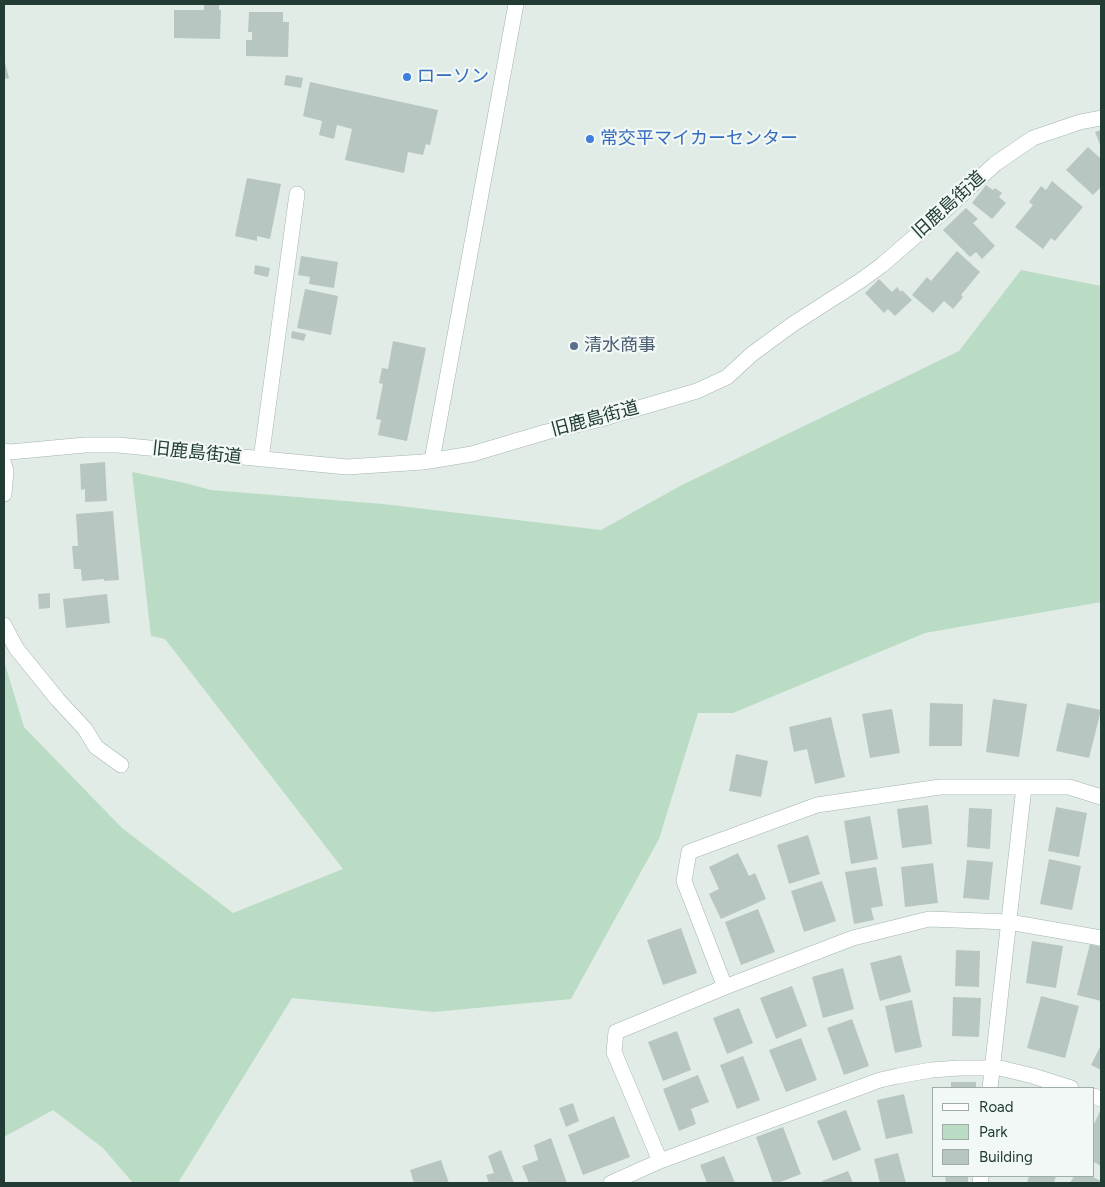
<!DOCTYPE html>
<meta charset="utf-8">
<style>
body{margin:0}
#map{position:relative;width:1105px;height:1187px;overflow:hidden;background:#e1ece7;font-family:Figtree,sans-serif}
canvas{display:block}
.frame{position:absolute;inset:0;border:5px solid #223c35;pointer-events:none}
.legend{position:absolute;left:932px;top:1087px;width:162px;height:90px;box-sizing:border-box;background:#f2f8f5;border:1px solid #9fada8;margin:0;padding:6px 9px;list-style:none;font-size:15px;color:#223c35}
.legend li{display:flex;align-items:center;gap:10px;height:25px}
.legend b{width:25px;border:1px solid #9fada8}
</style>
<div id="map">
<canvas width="1105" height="1187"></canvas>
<div class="frame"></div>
<ul class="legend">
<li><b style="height:6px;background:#fff"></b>Road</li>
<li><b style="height:14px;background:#bbdcc4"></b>Park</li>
<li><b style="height:14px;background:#b7c6c0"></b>Building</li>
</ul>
</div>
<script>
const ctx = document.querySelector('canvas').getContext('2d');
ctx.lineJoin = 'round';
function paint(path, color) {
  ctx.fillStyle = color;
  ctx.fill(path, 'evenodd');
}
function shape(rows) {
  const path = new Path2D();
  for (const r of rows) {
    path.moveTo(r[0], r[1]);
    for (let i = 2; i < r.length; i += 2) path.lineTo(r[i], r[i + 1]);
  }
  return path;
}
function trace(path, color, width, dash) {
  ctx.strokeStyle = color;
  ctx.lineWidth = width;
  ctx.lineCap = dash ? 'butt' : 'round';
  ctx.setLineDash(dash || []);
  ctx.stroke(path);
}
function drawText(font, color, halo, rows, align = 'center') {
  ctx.font = font + ' Figtree,"Noto Sans JP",sans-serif';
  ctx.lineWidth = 4.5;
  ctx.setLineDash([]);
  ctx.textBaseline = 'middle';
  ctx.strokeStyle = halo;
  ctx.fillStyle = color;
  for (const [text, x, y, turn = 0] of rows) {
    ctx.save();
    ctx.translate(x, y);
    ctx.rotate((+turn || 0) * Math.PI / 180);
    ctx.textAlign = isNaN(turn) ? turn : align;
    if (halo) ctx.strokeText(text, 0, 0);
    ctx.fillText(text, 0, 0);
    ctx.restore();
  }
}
const green = shape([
 [1021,270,1101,286,1101,602,925,633,733,713,698,713,659,839,571,999,434,1012,292,998,178,1183,133,1183,103,1148,53,1110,4,1137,4,661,24,727,122,828,233,913,343,869,165,639,151,636,132,472,185,483,211,490,383,504,601,530,680,486,959,351]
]);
const building = shape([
 [204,4,219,4,219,10,221,10,220,39,174,38,174,10,204,10],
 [249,12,283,12,283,22,289,22,288,57,246,56,246,40,252,40,252,32,248,32],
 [4,59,9,78,4,79],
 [286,75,303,78,301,88,284,85],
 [310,82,438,110,430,145,426,144,423,155,408,152,404,173,345,160,352,129,337,125,334,139,319,135,322,121,303,116],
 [1101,130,1101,147,1095,132],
 [1088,147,1101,159,1101,187,1093,195,1066,170],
 [247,178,281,184,270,239,257,236,257,241,235,236],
 [1052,181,1083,207,1055,241,1051,238,1043,249,1015,227,1033,205,1029,202,1041,186,1046,190],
 [986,185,993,190,995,188,1002,193,999,197,1006,203,992,219,972,203],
 [966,208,978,219,973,223,995,246,982,259,976,252,970,257,943,230],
 [957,251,980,272,961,295,963,297,953,309,944,301,933,313,912,295,927,277,931,281],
 [301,256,338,262,334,288,309,284,310,277,298,275],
 [255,265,270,268,268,277,254,274],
 [879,279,892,292,897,287,901,292,902,290,912,300,895,316,888,309,884,313,865,293],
 [305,289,338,296,331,335,297,328],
 [292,331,306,334,304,341,291,338],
 [393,341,426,348,407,441,378,435,381,420,376,419,383,384,379,383,382,368,388,369],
 [105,462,107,501,85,502,85,489,81,490,80,464],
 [113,511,119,580,104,581,104,579,82,581,81,569,74,569,72,546,78,546,76,514],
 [50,593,50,608,39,609,38,594],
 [107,594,110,623,66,628,63,599],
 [993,699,1027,704,1019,757,986,752],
 [930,703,963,704,962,746,929,746],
 [1067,703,1101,710,1089,758,1056,751],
 [892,709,900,753,870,758,862,714],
 [831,717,845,777,815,784,807,749,794,752,789,727],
 [736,754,768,761,761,797,729,791],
 [928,805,932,844,902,848,897,809],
 [1056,807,1087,813,1079,857,1048,851],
 [969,808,992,809,990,849,967,847],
 [870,816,878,859,851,864,844,821],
 [808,835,820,874,789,884,777,845],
 [738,853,749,876,755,873,766,899,721,919,709,894,719,889,709,867],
 [1049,859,1081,866,1072,910,1040,904],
 [967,860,993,862,989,900,963,898],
 [933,863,938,903,905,907,901,867],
 [876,867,883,906,871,908,874,920,854,924,845,872],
 [822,881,836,921,804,932,791,891],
 [758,909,775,952,741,965,725,922],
 [681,928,697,973,663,985,647,940],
 [1032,941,1063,946,1056,988,1026,983],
 [1090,944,1101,947,1101,1001,1077,995],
 [956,950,980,951,979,987,955,986],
 [901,955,911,992,880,1001,870,963],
 [843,968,854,1009,823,1018,812,977],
 [792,986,807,1026,776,1039,760,998],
 [1041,996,1079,1006,1065,1058,1027,1048],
 [953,997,981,998,979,1037,952,1036],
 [912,1000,922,1047,895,1053,885,1006],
 [739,1008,753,1043,727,1054,713,1018],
 [852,1019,869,1066,844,1075,827,1028],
 [677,1031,691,1070,663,1081,648,1042],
 [801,1038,817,1080,786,1092,769,1050],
 [1101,1045,1101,1070,1091,1065],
 [743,1056,760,1100,737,1109,720,1065],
 [698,1075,709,1102,691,1109,696,1124,679,1131,663,1089],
 [951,1082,976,1082,976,1088,951,1088],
 [904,1094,913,1133,886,1139,877,1100],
 [573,1103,579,1121,566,1127,559,1108],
 [846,1110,861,1150,833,1161,817,1121],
 [1100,1111,1101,1112,1101,1166,1094,1162,1094,1124],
 [614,1116,630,1157,583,1175,568,1135],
 [783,1127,801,1174,778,1183,773,1183,756,1137],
 [551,1138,567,1183,529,1183,522,1166,538,1160,534,1145],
 [501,1150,514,1183,489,1183,486,1175,494,1173,488,1156],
 [898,1153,906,1183,880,1183,874,1159],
 [724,1156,735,1183,707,1183,700,1165],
 [441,1160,449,1183,414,1183,410,1170],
 [848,1171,853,1183,823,1183,822,1181],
 [945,1176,968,1176,968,1183,946,1183],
 [1029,1176,1056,1176,1054,1183,1027,1183],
 [1074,1176,1091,1176,1101,1181,1101,1183,1070,1183]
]);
const minor = shape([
 [4,451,10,452,85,445,118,445,347,467,423,462,472,454,546,432,601,419,697,391,727,377,752,354,793,324,860,281,882,265,943,212,995,164,1033,138,1080,122,1101,118],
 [261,459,297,194],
 [432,460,516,4],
 [4,464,6,471,4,494],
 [4,625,16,648,58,700,85,729,96,747,121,765],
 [725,987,684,881,689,852,817,805,940,787,1069,787,1101,797],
 [990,1088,1024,787],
 [1094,1096,1101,1099],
 [660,1161,614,1052,616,1032,725,987,853,938,929,919,1009,922,1101,938],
 [611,1183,660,1161,880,1080,898,1076,931,1070,960,1068,1000,1068,1033,1076,1071,1088],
 [980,1183,981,1176]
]);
const markers = [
 [407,77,5,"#3f7fe0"],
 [590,139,5,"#3f7fe0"],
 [574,346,5,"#5c6f8a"]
];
const shopNames = [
 ["ローソン",417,77],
 ["常交平マイカーセンター",600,139]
];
const streetNames = [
 ["旧鹿島街道",949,205,-42],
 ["旧鹿島街道",595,419,-15],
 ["旧鹿島街道",197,453,6]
];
const serviceNames = [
 ["清水商事",584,346]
];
paint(green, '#bbdcc4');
paint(building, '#b7c6c0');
trace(minor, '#a4b4ae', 16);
trace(minor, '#fff', 15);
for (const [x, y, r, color] of markers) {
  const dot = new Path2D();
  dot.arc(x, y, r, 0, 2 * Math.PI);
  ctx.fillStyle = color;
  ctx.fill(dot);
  trace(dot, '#f2f8f5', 2);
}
drawText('18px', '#366cbe', '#f2f8f5', shopNames, 'left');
drawText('18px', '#223c35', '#f2f8f5', streetNames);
drawText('18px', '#4e5e75', '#f2f8f5', serviceNames, 'left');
</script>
